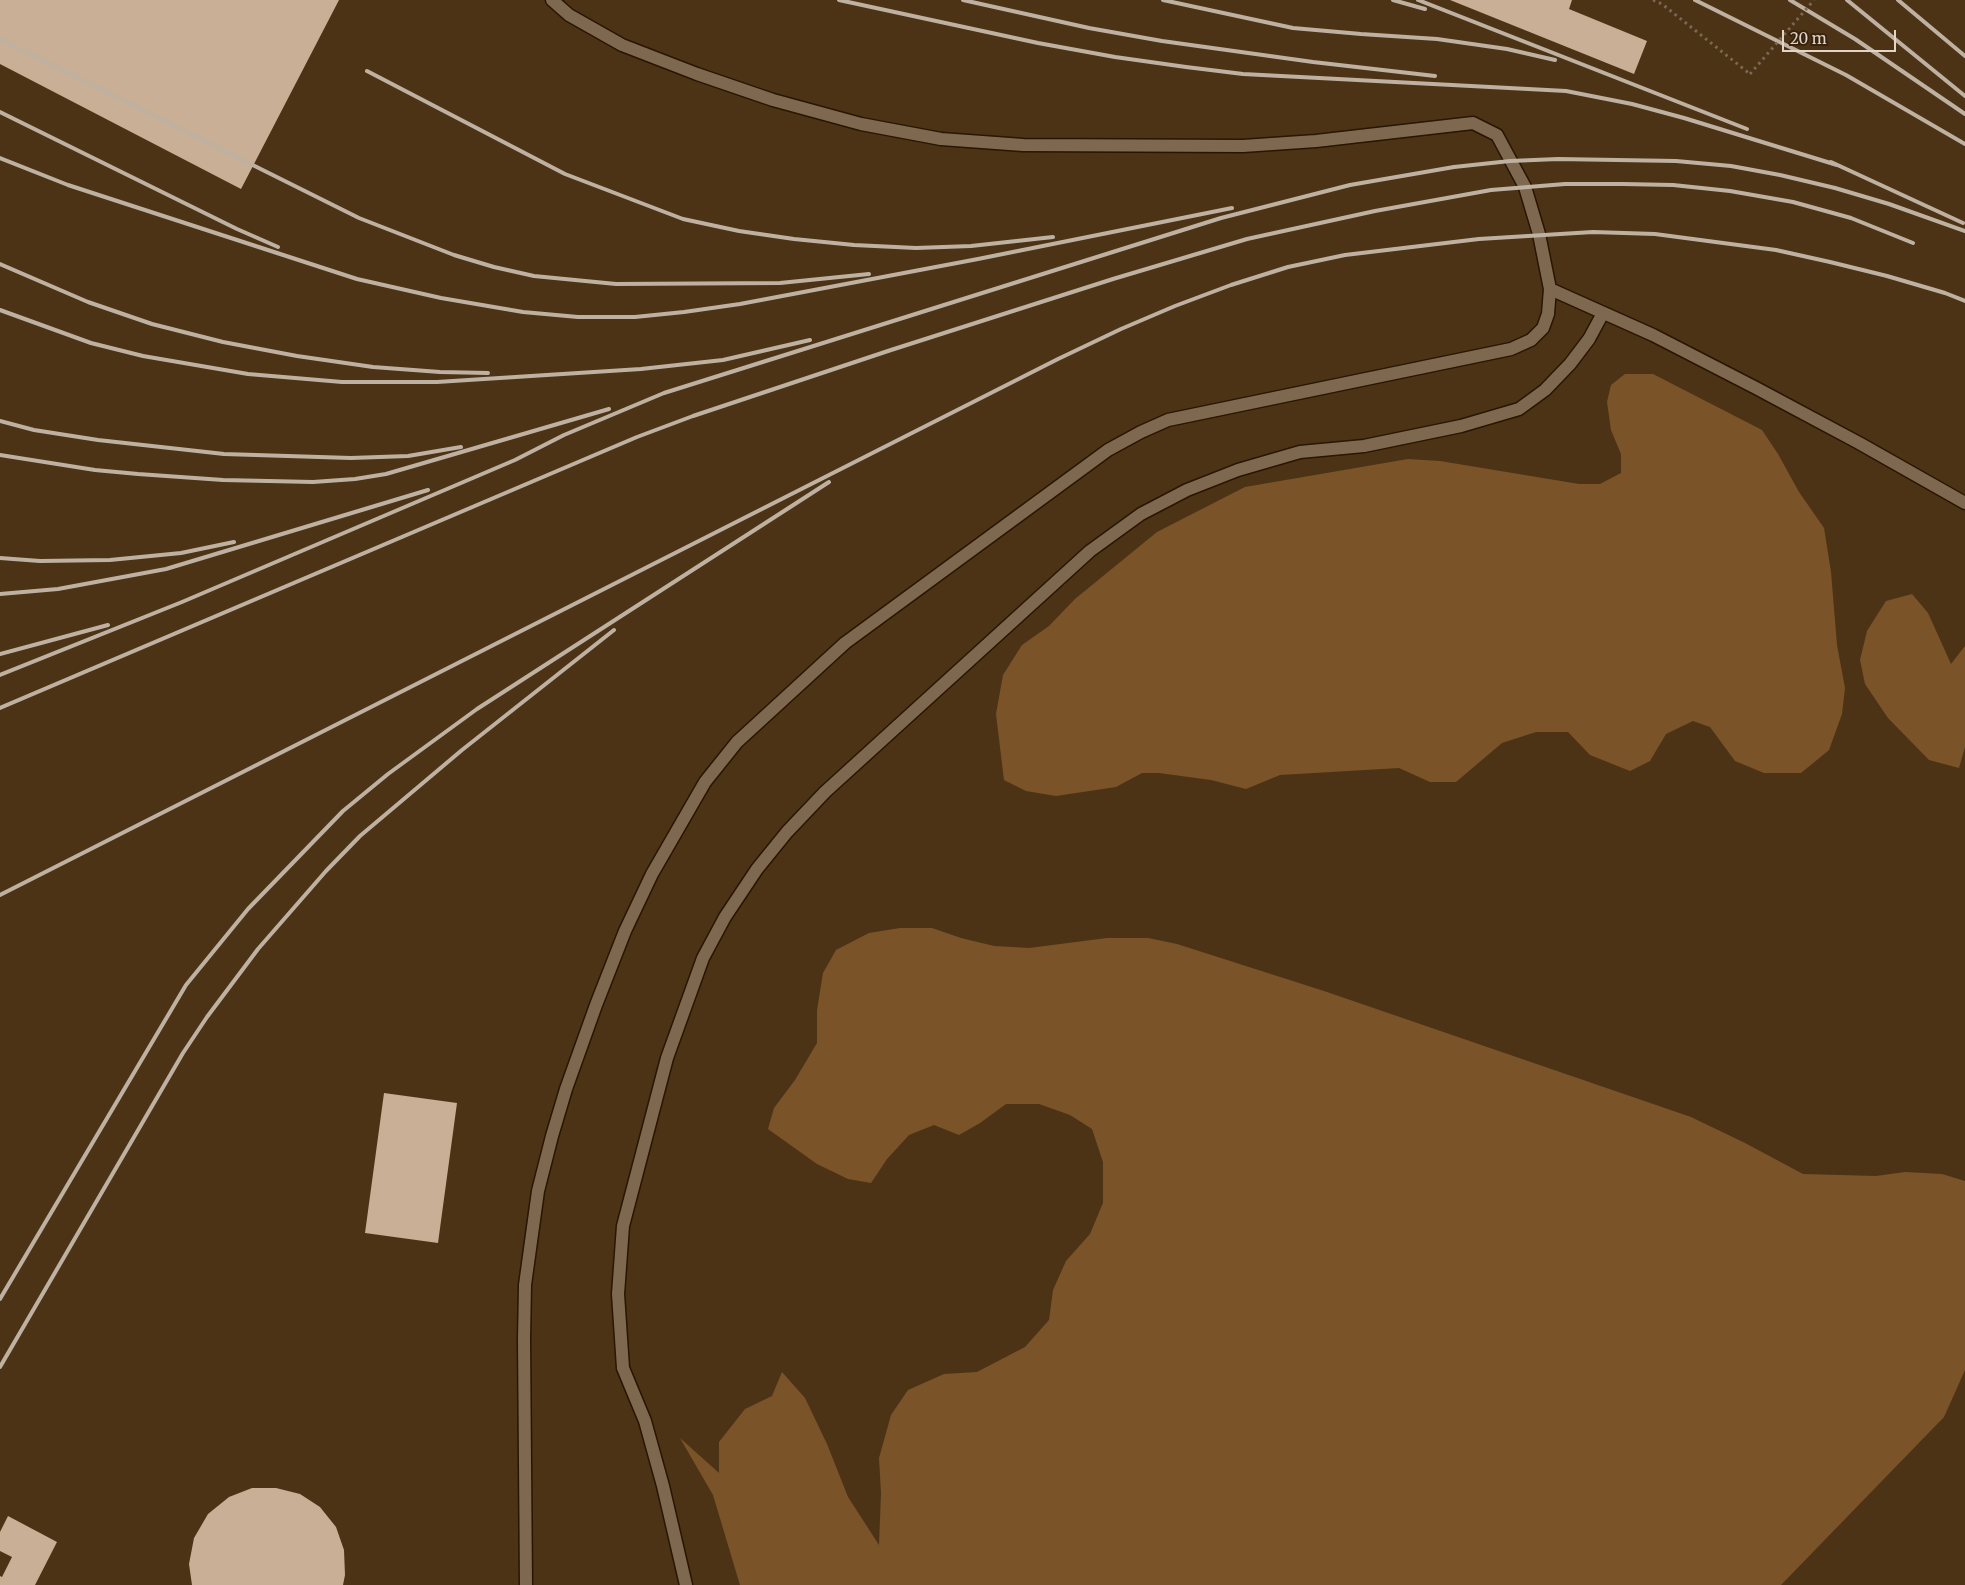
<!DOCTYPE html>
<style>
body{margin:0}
#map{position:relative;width:1965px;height:1585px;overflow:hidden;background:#422e18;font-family:Merriweather,serif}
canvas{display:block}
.scale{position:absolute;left:1782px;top:30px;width:114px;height:22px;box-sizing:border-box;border:2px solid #e2d5c8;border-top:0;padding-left:6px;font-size:15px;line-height:18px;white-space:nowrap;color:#e2d5c8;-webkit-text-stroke:4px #38240e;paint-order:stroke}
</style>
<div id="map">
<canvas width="1965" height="1585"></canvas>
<div class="scale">20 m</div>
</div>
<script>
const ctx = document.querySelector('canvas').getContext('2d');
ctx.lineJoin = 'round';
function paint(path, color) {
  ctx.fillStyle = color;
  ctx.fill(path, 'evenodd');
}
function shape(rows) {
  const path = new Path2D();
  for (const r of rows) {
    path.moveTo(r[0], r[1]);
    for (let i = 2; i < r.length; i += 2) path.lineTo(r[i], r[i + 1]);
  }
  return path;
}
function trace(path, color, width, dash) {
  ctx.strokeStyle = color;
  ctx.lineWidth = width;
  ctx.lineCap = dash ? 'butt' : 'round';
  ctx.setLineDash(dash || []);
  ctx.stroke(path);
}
const built = shape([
 [0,0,1965,0,1965,1585,0,1585]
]);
const green = shape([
 [1625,374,1653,374,1762,430,1778,454,1799,492,1824,528,1831,572,1837,645,1845,688,1842,714,1829,750,1801,773,1764,773,1735,761,1710,727,1693,721,1666,734,1650,761,1630,771,1590,755,1568,732,1536,732,1502,743,1456,782,1430,782,1399,768,1280,775,1246,789,1211,780,1159,773,1142,773,1116,787,1056,796,1026,791,1004,780,996,714,1003,675,1022,645,1049,626,1075,599,1157,532,1245,487,1408,459,1440,461,1579,484,1600,484,1621,473,1621,454,1611,430,1607,402,1611,385],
 [1912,594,1928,613,1951,664,1965,646,1965,747,1959,768,1929,760,1888,718,1865,684,1860,660,1867,631,1886,601],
 [900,928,932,928,961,938,994,946,1029,948,1107,938,1148,938,1177,944,1324,991,1691,1117,1745,1143,1803,1174,1876,1176,1905,1172,1942,1174,1965,1181,1965,1370,1944,1417,1781,1585,740,1585,713,1495,680,1438,719,1473,719,1442,745,1409,772,1396,782,1372,805,1398,827,1444,848,1497,879,1545,881,1493,879,1458,891,1415,908,1390,944,1374,977,1372,1025,1347,1049,1320,1053,1290,1066,1261,1090,1234,1103,1203,1103,1162,1092,1129,1070,1115,1039,1104,1006,1104,980,1123,959,1135,934,1125,909,1135,887,1159,871,1183,848,1179,817,1164,768,1129,774,1108,795,1080,817,1043,817,1010,823,973,836,950,869,933]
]);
const building = shape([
 [0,0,339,0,241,189,0,64],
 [1450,0,1572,0,1569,9,1647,41,1634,74],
 [384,1093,457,1103,438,1243,365,1233],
 [252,1488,276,1488,300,1494,320,1507,336,1527,344,1550,345,1575,343,1585,192,1585,189,1564,194,1538,208,1514,229,1497],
 [8,1516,57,1542,35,1585,0,1585,0,1576,2,1577,12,1557,0,1551,0,1532]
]);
const path = shape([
 [1653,0,1662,4,1750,74]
]);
const service = shape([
 [1550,289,1653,335,1756,388,1859,443,1965,503],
 [526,1585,524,1339,525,1285,538,1191,552,1136,566,1089,596,1005,625,931,652,874,705,782,737,742,845,643,1108,450,1141,432,1168,420,1511,349,1531,340,1543,328,1548,314,1550,289,1539,234,1525,187,1497,135,1473,123,1316,141,1243,146,1023,145,941,139,861,124,773,100,697,74,622,45,569,15,552,0],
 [686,1585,663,1486,645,1421,623,1368,618,1294,623,1226,667,1058,703,958,725,917,757,869,787,832,825,792,1090,551,1141,514,1187,490,1238,470,1300,452,1364,446,1461,426,1519,409,1545,390,1570,364,1589,339,1603,313]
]);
const rail = shape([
 [839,0,1038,43,1115,57,1186,67,1243,74,1566,91,1632,104,1684,118,1837,165],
 [963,0,1089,28,1162,41,1313,62,1435,76],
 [1163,0,1293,28,1361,34,1437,39,1507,49,1555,60],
 [1393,0,1425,9],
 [1418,0,1747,129],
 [1695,0,1846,75,1965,144],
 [1790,0,1855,39,1965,114],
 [1847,0,1965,96],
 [1898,0,1965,56],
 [0,39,359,218,454,255,494,267,534,276,616,284,780,283,869,274],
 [367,71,565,174,683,219,739,231,794,239,854,245,916,248,971,246,1053,237],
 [0,112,237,229,278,247],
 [0,158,68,185,357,279,441,298,523,312,578,317,635,317,684,312,740,304,978,259,1232,208],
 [1831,162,1963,223],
 [0,264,88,302,152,324,223,342,297,356,373,367,440,372,488,373],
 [0,310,91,343,143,356,248,374,342,382,437,382,641,369,723,360,810,340],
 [0,421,34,430,98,440,224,454,351,458,408,456,461,447],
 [0,455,95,470,138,474,223,480,313,482,355,479,386,474,609,409],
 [0,558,40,561,110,560,181,553,234,542],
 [0,594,58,589,166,569,428,490],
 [0,654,108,625],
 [0,675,182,602,515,460,564,435,664,393,1221,218,1350,185,1454,167,1510,161,1558,159,1676,161,1731,166,1780,175,1835,188,1889,204,1965,231],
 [0,708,637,437,693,416,891,350,1113,279,1247,239,1375,211,1491,190,1565,184,1623,184,1673,185,1730,191,1793,202,1851,218,1913,243],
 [0,895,1058,359,1121,329,1175,306,1231,285,1288,267,1345,255,1479,239,1593,232,1655,234,1776,250,1830,262,1887,276,1945,293,1965,301],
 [0,1299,186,985,248,909,343,811,388,774,477,709,829,482],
 [0,1367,183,1053,207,1017,258,949,326,871,360,836,462,750,614,630]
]);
const pathBridge = shape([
 [1750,74,1814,0]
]);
paint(built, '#4c3316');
paint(green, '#7a5428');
paint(building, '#c8af95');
trace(service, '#281601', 15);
trace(path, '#7a6956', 3, [2.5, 4]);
trace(service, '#7e6850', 12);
trace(rail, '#bfb1a2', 4);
trace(pathBridge, '#7a6956', 3, [2.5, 4]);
</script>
